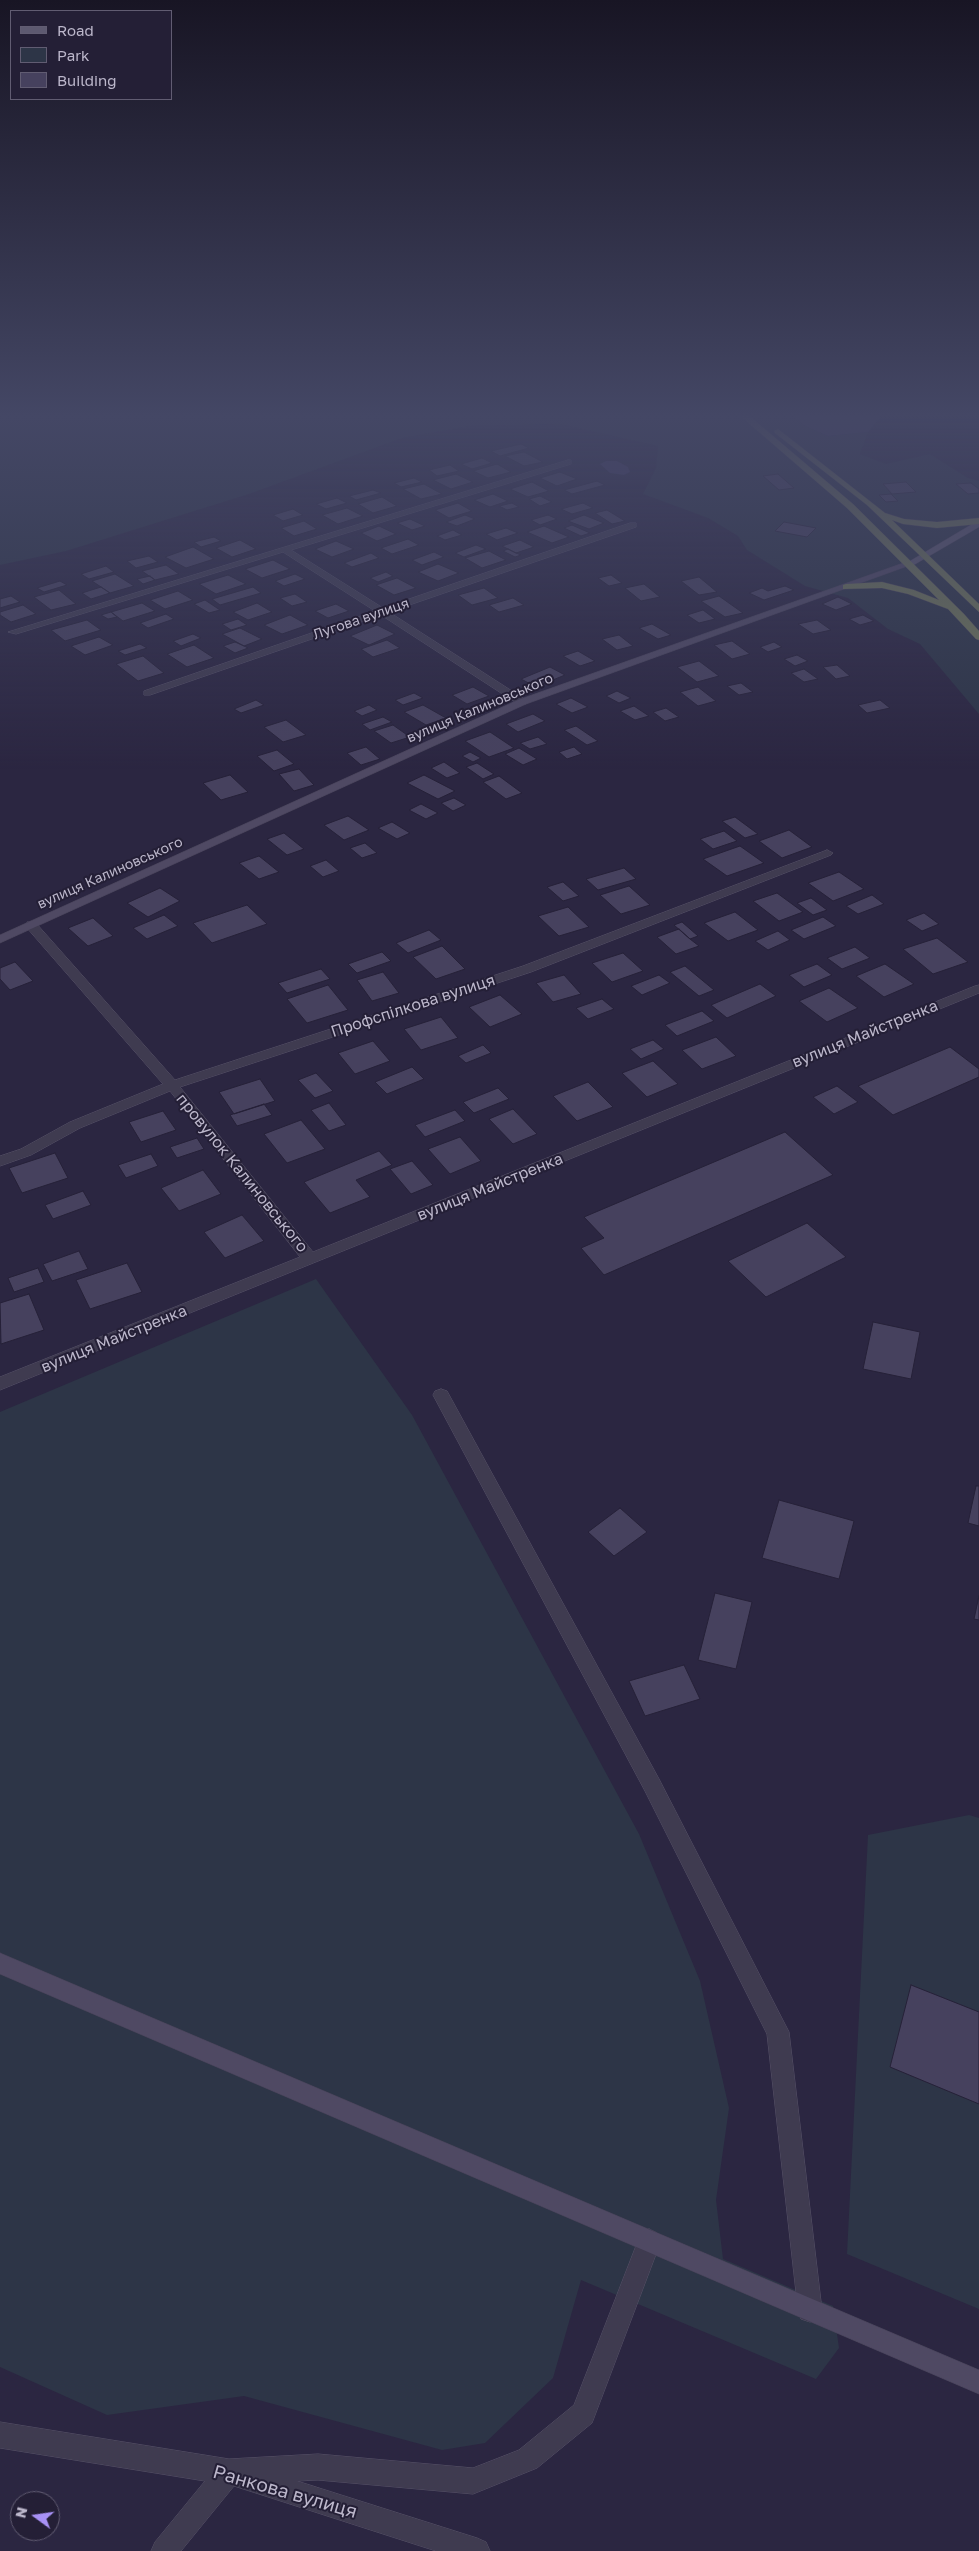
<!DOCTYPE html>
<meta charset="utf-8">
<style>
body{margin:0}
#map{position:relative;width:979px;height:2551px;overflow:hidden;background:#2b2641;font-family:"Golos Text",sans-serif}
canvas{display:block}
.legend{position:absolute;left:10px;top:10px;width:162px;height:90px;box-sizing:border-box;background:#241f36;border:1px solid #615c72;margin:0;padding:6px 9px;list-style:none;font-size:15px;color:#bcb7cb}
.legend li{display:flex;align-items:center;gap:10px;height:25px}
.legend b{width:25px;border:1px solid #615c72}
.north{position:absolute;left:10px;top:2491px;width:50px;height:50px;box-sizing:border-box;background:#241f36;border:1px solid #615c72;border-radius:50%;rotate:284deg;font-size:14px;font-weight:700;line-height:20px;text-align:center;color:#bcb7cb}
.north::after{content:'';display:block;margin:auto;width:18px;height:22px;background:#a891f6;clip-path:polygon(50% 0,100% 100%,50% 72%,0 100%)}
</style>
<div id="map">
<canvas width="979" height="2551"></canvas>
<ul class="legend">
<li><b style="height:6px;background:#5d5970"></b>Road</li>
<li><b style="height:14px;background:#2d3547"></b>Park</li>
<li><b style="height:14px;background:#46415e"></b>Building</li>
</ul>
<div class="north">N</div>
</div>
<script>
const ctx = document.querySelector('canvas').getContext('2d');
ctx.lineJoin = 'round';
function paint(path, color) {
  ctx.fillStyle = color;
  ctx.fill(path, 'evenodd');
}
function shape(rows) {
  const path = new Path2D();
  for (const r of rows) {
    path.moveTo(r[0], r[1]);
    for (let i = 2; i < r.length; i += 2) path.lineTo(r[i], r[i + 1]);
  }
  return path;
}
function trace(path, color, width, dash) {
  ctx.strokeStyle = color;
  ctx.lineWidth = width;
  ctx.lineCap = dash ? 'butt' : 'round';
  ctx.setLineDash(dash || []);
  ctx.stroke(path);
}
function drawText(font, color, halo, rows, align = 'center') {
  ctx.font = font + ' "Golos Text",sans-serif';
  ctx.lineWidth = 4;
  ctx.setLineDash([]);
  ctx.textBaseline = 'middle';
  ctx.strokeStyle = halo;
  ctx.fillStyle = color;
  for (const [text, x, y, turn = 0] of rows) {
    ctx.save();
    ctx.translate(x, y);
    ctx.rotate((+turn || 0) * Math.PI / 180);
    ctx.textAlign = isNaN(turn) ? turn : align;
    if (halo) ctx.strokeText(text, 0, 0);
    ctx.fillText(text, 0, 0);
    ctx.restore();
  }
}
const green = shape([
 [0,413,789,413,805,426,828,436,868,432,860,454,886,464,930,454,968,478,979,481,979,714,920,644,888,629,848,598,805,586,747,550,738,536,708,518,643,494,656,468,658,446,560,424,470,426,402,438,249,494,66,551,0,565],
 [316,1279,412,1415,639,1834,700,1981,729,2108,716,2200,723,2259,833,2306,839,2348,816,2379,581,2280,553,2378,485,2443,442,2450,244,2396,107,2415,0,2367,0,1412],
 [969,1815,979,1818,979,2309,847,2254,868,1835]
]);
const water = shape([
 [789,413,884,413,868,432,828,436,805,426],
 [606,461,617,461,628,467,630,472,624,475,610,473,600,464]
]);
const building = shape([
 [521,444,529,448,500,456,491,451,521,444],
 [524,452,543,462,524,466,505,456,524,452],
 [482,458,492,463,472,469,461,464,482,458],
 [497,464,511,472,488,478,473,471,497,464],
 [450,465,459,471,437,476,429,470,450,465],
 [560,472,577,479,557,486,540,478,560,472],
 [456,474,473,482,451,489,433,480,456,474],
 [778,474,794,488,779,490,763,476,778,474],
 [414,478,422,482,401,487,394,483,414,478],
 [597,481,605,485,572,494,564,490,597,481],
 [532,482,549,491,528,497,510,489,532,482],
 [906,482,916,492,892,494,883,484,906,482],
 [971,483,979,489,979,493,968,494,956,484,971,483],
 [424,484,442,494,421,499,403,489,424,484],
 [373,490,381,493,356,500,349,496,373,490],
 [493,494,508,501,490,507,474,500,493,494],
 [891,494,898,501,886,502,879,495,891,494],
 [540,496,552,502,540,506,529,499,540,496],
 [382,497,397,506,373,513,358,504,382,497],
 [337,498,347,503,326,509,316,504,337,498],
 [458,503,472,511,449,518,435,510,458,503],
 [512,503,519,507,507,510,499,506,512,503],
 [583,503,593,508,572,514,561,509,583,503],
 [347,508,363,516,338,524,322,515,347,508],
 [293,509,303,515,283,521,273,515,293,509],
 [607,510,625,521,612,524,595,513,607,510],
 [465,515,475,519,457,526,446,522,465,515],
 [548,515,557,519,540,525,531,520,548,515],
 [584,515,604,523,589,529,568,521,584,515],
 [410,519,425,526,412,530,397,523,410,519],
 [304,521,317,529,294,536,281,528,304,521],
 [784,522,816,528,807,537,775,531,784,522],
 [572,525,590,533,581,536,564,528,572,525],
 [379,526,396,534,377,541,361,533,379,526],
 [544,526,569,537,552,543,527,532,544,526],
 [506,528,518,533,497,540,486,534,506,528],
 [453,530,462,535,445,540,437,536,453,530],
 [214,537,221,541,201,547,194,542,214,537],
 [408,539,419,545,392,554,381,548,408,539],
 [240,540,256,549,232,557,216,548,240,540],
 [520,540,534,547,516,553,502,546,520,540],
 [336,541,354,549,332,557,315,549,336,541],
 [476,545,486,549,464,557,455,553,476,545],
 [193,547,214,559,186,568,165,557,193,547],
 [508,549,516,553,521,555,515,557,503,551,508,549],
 [489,551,506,560,482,568,465,558,489,551],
 [434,552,444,557,422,565,412,560,434,552],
 [371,553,379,558,352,567,344,563,371,553],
 [149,556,158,562,136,568,127,561,149,556],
 [273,560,290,569,262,578,245,569,273,560],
 [438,564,459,573,438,581,418,572,438,564],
 [166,565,179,574,155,580,142,571,166,565],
 [106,566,114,572,89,579,81,574,106,566],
 [386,572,393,576,378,582,370,578,386,572],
 [115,574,134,586,110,593,92,581,115,574],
 [295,574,305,579,284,586,275,581,295,574],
 [228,575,246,584,216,594,199,584,228,575],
 [611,575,622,583,609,586,598,578,611,575],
 [150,576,155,580,143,584,137,579,150,576],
 [699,577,717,592,699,595,681,581,699,577],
 [397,578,416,588,394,595,376,585,397,578],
 [60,581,67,585,44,592,37,588,60,581],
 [644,584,660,597,641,601,625,588,644,584],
 [785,586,794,590,764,600,749,593,762,588,768,591,785,586],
 [101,587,110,593,91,599,82,593,101,587],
 [253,587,261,593,220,605,212,599,253,587],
 [484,588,498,598,472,605,458,595,484,588],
 [59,590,76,604,51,610,34,597,59,590],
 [178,591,193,600,165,609,150,600,178,591],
 [295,594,307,602,292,606,280,598,295,594],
 [11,596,20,602,0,608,0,599,11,596],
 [719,596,743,613,725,617,701,601,719,596],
 [838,597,852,604,836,610,822,604,838,597],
 [513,598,524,605,499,612,489,605,513,598],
 [205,600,220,610,209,613,194,604,205,600],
 [142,603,155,611,123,621,111,612,142,603],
 [257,603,272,612,248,620,233,612,257,603],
 [336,604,349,611,328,618,315,611,336,604],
 [23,605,36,614,11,622,0,615,0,612,23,605],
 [703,610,715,619,699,623,687,615,703,610],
 [111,612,117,617,108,619,101,615,111,612],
 [166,614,174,619,148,628,140,623,166,614],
 [290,615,308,625,282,634,264,625,290,615],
 [863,615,874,621,860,625,849,619,863,615],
 [238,619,247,625,231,630,222,624,238,619],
 [87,620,101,630,65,641,51,630,87,620],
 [817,620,831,630,813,634,798,624,817,620],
 [652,624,671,635,658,639,639,628,652,624],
 [377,625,395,634,369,645,350,636,377,625],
 [240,628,262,639,244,646,222,634,240,628],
 [193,634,201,638,181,646,173,641,193,634],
 [619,635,633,646,617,650,602,639,619,635],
 [99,637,113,645,85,655,71,646,99,637],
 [387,640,400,648,373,657,361,649,387,640],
 [732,641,750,654,732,659,714,645,732,641],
 [235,642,244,646,248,648,235,653,223,646,235,642],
 [774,642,782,647,768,652,760,647,774,642],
 [140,644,147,648,125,655,118,651,140,644],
 [194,645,214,658,187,667,167,654,194,645],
 [578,651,595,661,580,666,563,656,578,651],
 [797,655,808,661,795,666,784,659,797,655],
 [143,656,164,673,138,681,116,664,143,656],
 [699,661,719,676,697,682,677,667,699,661],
 [837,665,850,676,836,679,823,667,837,665],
 [550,667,565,675,536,687,521,679,550,667],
 [804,669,818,679,804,682,791,673,804,669],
 [741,683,753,692,739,695,727,686,741,683],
 [473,687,489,696,467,704,452,695,473,687],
 [698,687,716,701,698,706,680,692,698,687],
 [617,691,631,698,619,703,606,696,617,691],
 [414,693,423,698,403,705,395,700,414,693],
 [571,698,588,707,572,713,556,704,571,698],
 [256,700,264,705,241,713,234,709,256,700],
 [880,700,890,708,867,713,858,705,880,700],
 [369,705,377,710,362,716,354,711,369,705],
 [423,705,446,718,426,725,404,712,423,705],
 [634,706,649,716,635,720,620,711,634,706],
 [666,708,679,717,665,721,653,712,666,708],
 [533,714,545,721,518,732,506,724,533,714],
 [383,717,392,722,370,730,362,724,383,717],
 [286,720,306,735,283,742,264,727,286,720],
 [393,725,410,737,391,743,374,731,393,725],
 [576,726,598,741,587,745,564,730,576,726],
 [490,732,514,748,489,757,465,741,490,732],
 [538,737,547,744,530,749,520,743,538,737],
 [366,747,380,759,361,765,347,753,366,747],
 [574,747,582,754,567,759,559,752,574,747],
 [519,748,537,759,523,765,505,754,519,748],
 [277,750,294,764,274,771,257,756,277,750],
 [470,752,481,758,473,762,462,756,470,752],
 [444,762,460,773,447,778,431,768,444,762],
 [477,763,494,774,483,779,466,767,477,763],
 [299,769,314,785,294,791,279,774,299,769],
 [230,775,248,792,221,800,203,783,230,775],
 [424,775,455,791,438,799,407,783,424,775],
 [499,776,522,793,506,799,483,782,499,776],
 [454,798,466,805,453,811,441,803,454,798],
 [421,804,438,813,426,819,409,810,421,804],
 [348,816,369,830,344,840,324,825,348,816],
 [735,817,758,834,745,838,722,821,735,817],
 [392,822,410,833,397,839,378,828,392,822],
 [789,830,812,847,782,858,759,841,789,830],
 [724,831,737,841,713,849,700,839,724,831],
 [284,833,304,849,287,855,267,839,284,833],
 [365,843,377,853,362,858,350,848,365,843],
 [740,846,764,863,727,876,703,859,740,846],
 [259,856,279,872,259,879,239,863,259,856],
 [326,860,339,871,323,877,310,866,326,860],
 [624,868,636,879,598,890,586,879,624,868],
 [839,872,864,889,833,901,808,883,839,872],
 [563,882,579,896,563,901,547,887,563,882],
 [629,886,650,905,621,914,600,895,629,886],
 [160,888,180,901,148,917,127,903,160,888],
 [777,893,803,912,779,921,753,901,777,893],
 [872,895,884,904,858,914,846,906,872,895],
 [811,898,827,910,813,915,797,903,811,898],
 [247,905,267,924,212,943,193,923,247,905],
 [568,907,589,927,559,936,538,916,568,907],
 [735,912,758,930,728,941,704,923,735,912],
 [924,913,939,924,922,931,906,920,924,913],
 [164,915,178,926,147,939,133,928,164,915],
 [823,917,836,926,804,939,791,930,823,917],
 [93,918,113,936,88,946,68,928,93,918],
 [682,922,698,936,690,939,674,925,682,922],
 [679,929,690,939,699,946,676,954,657,937,679,929],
 [429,930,441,940,408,953,396,943,429,930],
 [778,931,790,940,768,950,755,941,778,931],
 [937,938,968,962,933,974,903,949,937,938],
 [442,946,465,969,436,979,413,957,442,946],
 [855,947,870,958,842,969,827,958,855,947],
 [382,952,391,961,357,973,348,964,382,952],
 [623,953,643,971,612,982,592,963,623,953],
 [15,962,33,981,10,990,0,979,0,968,15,962],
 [817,964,832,975,804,987,789,975,817,964],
 [885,964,914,984,884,997,856,976,885,964],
 [685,966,714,990,699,996,670,972,685,966],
 [321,969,330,979,287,993,278,983,321,969],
 [383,972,399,993,372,1001,357,980,383,972],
 [564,975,581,994,553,1002,536,983,564,975],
 [659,975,670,983,642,995,631,986,659,975],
 [760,984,776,996,727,1018,711,1005,760,984],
 [328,985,348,1010,307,1023,287,999,328,985],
 [829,988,858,1008,827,1022,799,1001,829,988],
 [500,995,522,1014,490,1027,469,1007,500,995],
 [602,999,614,1009,588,1019,576,1008,602,999],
 [702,1011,714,1021,677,1036,665,1025,702,1011],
 [441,1017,458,1038,421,1050,404,1029,441,1017],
 [716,1037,736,1056,702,1069,682,1050,716,1037],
 [653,1040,664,1049,641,1059,630,1049,653,1040],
 [373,1041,390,1061,355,1074,338,1053,373,1041],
 [483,1045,491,1053,466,1063,458,1056,483,1045],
 [950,1047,979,1069,979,1077,893,1115,858,1086,950,1047],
 [653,1061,678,1084,647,1097,622,1073,653,1061],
 [412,1067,424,1079,387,1094,375,1082,412,1067],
 [316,1073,333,1091,315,1098,298,1080,316,1073],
 [260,1079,275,1101,234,1114,219,1092,260,1079],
 [588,1082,613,1107,577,1121,553,1096,588,1082],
 [837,1086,858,1102,834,1114,813,1097,837,1086],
 [498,1088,509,1099,474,1113,463,1102,498,1088],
 [329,1103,346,1125,329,1131,311,1110,329,1103],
 [264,1104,272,1115,237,1126,230,1115,264,1104],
 [513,1109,537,1134,513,1144,489,1119,513,1109],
 [455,1110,465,1121,425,1137,415,1125,455,1110],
 [163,1111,176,1130,141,1142,129,1122,163,1111],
 [301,1120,325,1149,287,1163,264,1134,301,1120],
 [785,1132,833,1175,604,1275,581,1248,604,1238,584,1217,785,1132],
 [460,1137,481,1161,450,1174,428,1149,460,1137],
 [197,1138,204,1149,177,1158,170,1147,197,1138],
 [379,1151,392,1165,356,1180,370,1197,330,1213,304,1182,379,1151],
 [55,1153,68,1178,22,1193,9,1168,55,1153],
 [151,1154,158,1166,126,1178,118,1165,151,1154],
 [412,1161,433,1185,411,1194,390,1169,412,1161],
 [203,1170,221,1194,179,1211,161,1188,203,1170],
 [83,1191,91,1205,53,1219,45,1205,83,1191],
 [242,1215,264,1241,225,1258,204,1232,242,1215],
 [807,1223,846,1257,766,1297,728,1261,807,1223],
 [79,1251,88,1269,52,1281,43,1264,79,1251],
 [127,1263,142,1292,90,1309,76,1280,127,1263],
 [38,1268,44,1282,14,1292,8,1278,38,1268],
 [29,1294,44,1330,1,1344,0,1303,29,1294],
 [873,1322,920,1332,911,1379,863,1369,873,1322],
 [976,1486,979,1486,979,1526,968,1523,976,1486],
 [779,1500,854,1521,839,1579,762,1558,779,1500],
 [620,1508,647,1532,614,1556,588,1532,620,1508],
 [715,1593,752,1602,736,1669,698,1660,715,1593],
 [979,1596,979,1620,974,1619,979,1596],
 [684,1665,700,1699,645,1716,629,1681,684,1665],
 [911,1985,979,2012,979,2104,890,2067,911,1985]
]);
const street = shape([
 [568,460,571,460,571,464,291,550,383,608,630,523,636,523,636,527,389,612,526,700,526,704,518,704,381,615,150,695,144,695,144,691,375,611,283,552,16,634,8,632,568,460],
 [827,850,833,853,831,855,531,972,180,1087,313,1252,975,986,979,985,979,993,0,1390,0,1377,300,1257,170,1091,80,1128,31,1155,0,1166,0,1156,21,1149,70,1122,163,1084,27,928,27,922,35,922,175,1080,523,966,827,850],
 [441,1389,447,1391,659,1779,789,2032,822,2310,819,2319,810,2322,801,2319,798,2310,767,2034,645,1791,433,1395,435,1391,441,1389],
 [649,2229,657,2233,661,2241,592,2423,537,2468,473,2494,318,2480,297,2481,477,2538,486,2542,490,2551,436,2551,234,2486,181,2551,151,2551,155,2542,205,2481,0,2448,0,2422,229,2459,318,2454,473,2468,519,2450,574,2405,641,2233,649,2229]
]);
const secondary = shape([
 [906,562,913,564,526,704,0,943,0,935,518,700,906,562],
 [0,1953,979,2370,979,2394,0,1974,0,1953]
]);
const primary = shape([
 [979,520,979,527,912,566,905,564,979,520]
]);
const highway = shape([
 [737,413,746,413,853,504,964,614,979,631,979,640,976,639,948,609,908,594,882,588,843,589,843,585,846,584,882,582,914,590,939,600,847,508,737,413],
 [778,429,885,513,904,519,937,522,979,518,979,524,937,528,903,524,892,520,979,604,979,612,867,505,775,433,774,431,778,429]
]);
const farStreetnames = [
 ["Лугова вулиця",361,619,-19],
 ["вулиця Калиновського",480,708,-23],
 ["вулиця Калиновського",110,873,-24]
];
const streetNames = [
 ["Профспілкова вулиця",413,1006,-18],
 ["вулиця Майстренка",865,1034,-22],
 ["провулок Калиновського",242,1173,51],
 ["вулиця Майстренка",490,1187,-22],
 ["вулиця Майстренка",114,1339,-22]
];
const nearStreetnames = [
 ["Ранкова вулиця",285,2492,16]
];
paint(green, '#2d3547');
paint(water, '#423965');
paint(building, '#46415e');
trace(building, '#262138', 1);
trace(street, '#575268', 1);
trace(secondary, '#464157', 1);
trace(primary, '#464157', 1);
trace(highway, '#474258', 1);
paint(street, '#3f3b50');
paint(secondary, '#4f4963');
paint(primary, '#5d5970');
paint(highway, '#6f7658');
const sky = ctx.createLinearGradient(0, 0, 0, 770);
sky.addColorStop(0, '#181524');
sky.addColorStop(0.54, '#444765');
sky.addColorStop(1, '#44476500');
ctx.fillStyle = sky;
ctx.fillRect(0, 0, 979, 770);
drawText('14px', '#bcb7cb', '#241f36', farStreetnames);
drawText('16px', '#bcb7cb', '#241f36', streetNames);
drawText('19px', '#bcb7cb', '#241f36', nearStreetnames);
</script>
